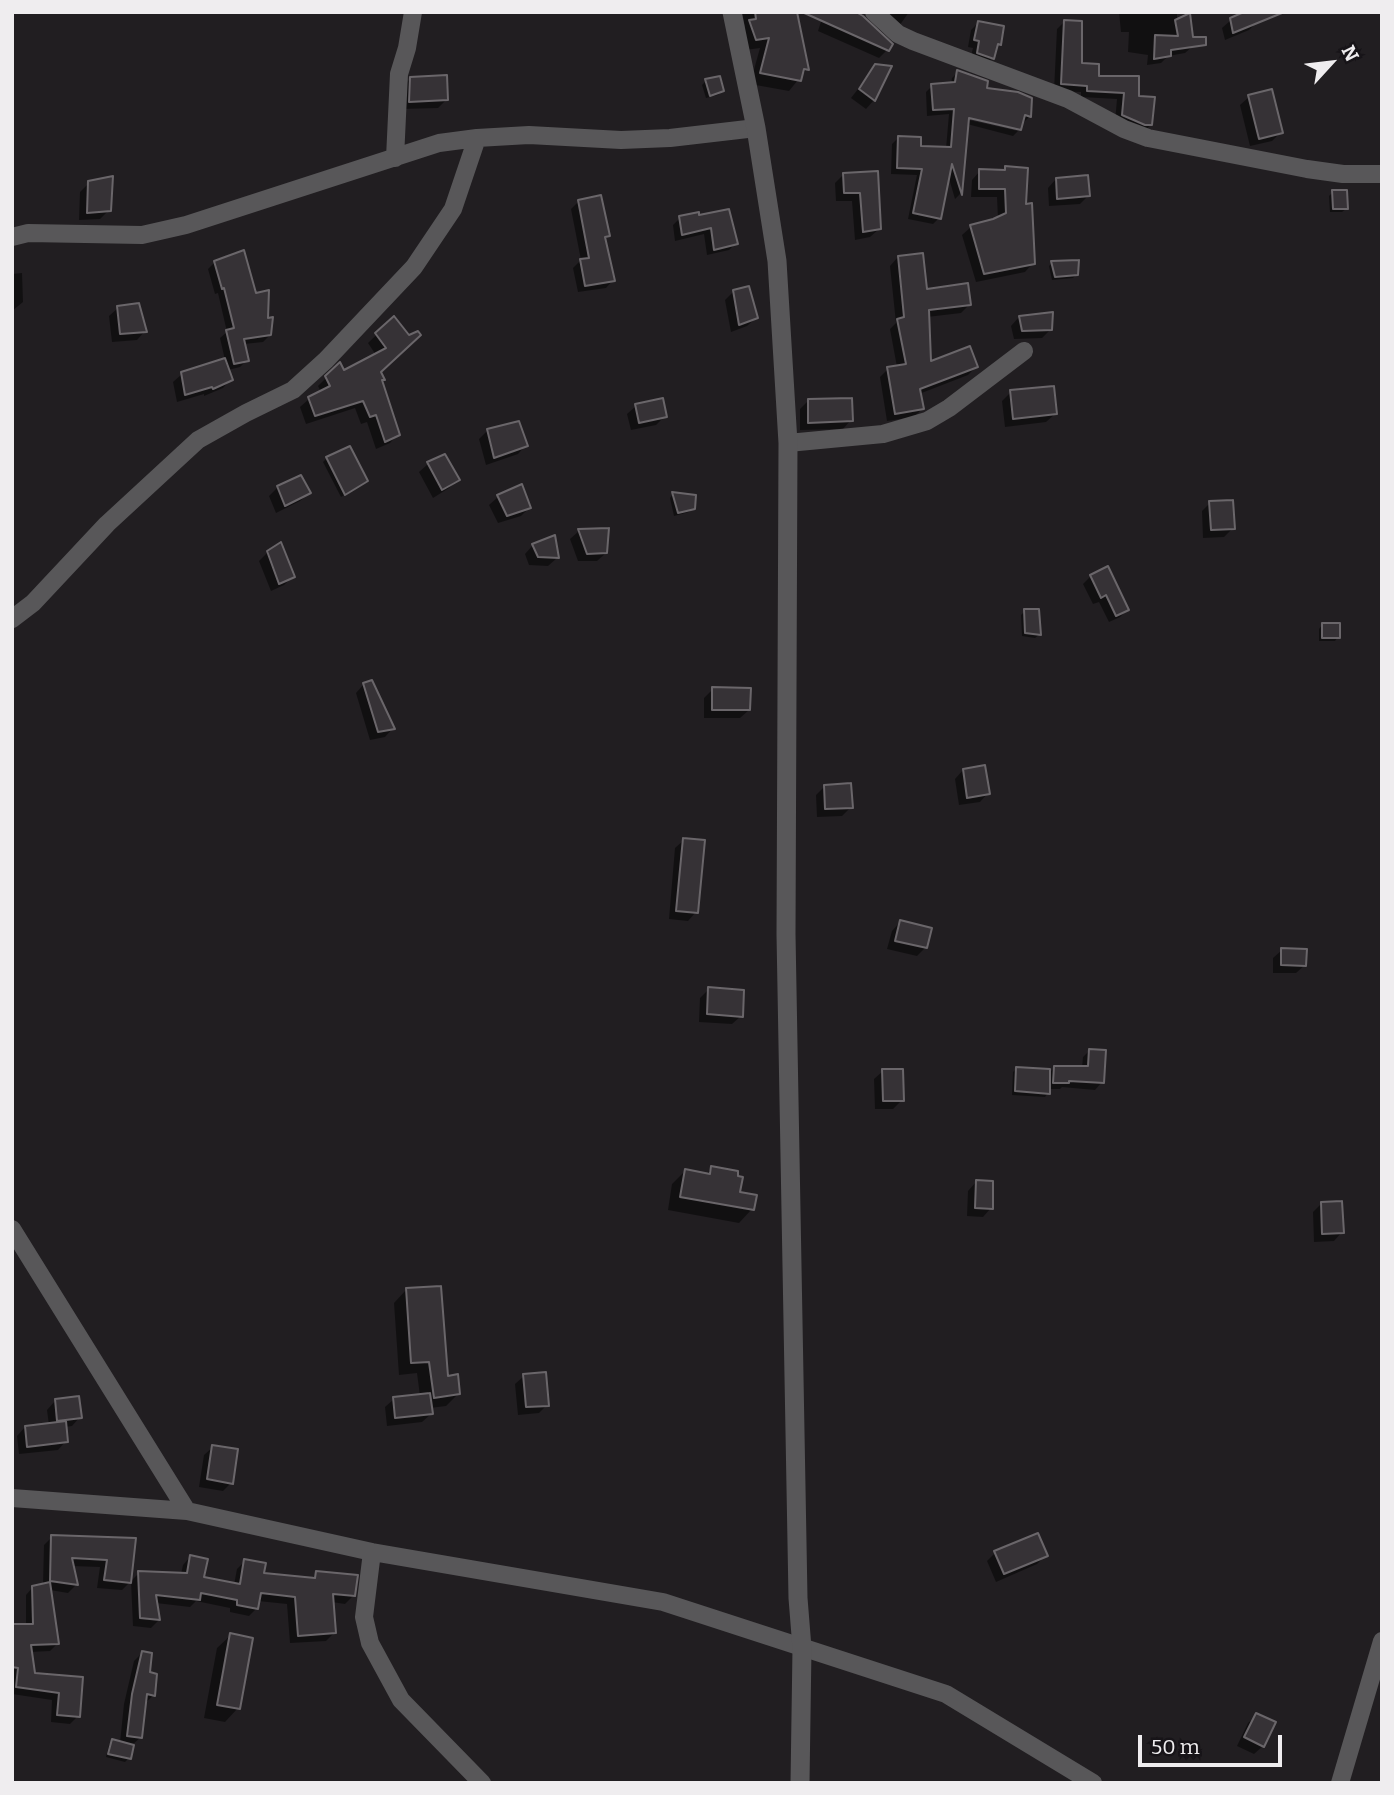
<!DOCTYPE html>
<style>
body{margin:0}
#map{position:relative;width:1394px;height:1795px;overflow:hidden;background:#211e21;font-family:Bitter,serif}
canvas{display:block}
.frame{position:absolute;inset:0;border:14px solid #efedef;pointer-events:none}
.north{position:absolute;left:1296px;top:28px;width:70px;height:70px;-webkit-text-stroke:5px #171418;paint-order:stroke;rotate:63deg;font-size:19px;font-weight:700;line-height:28px;text-align:center;color:#efedef}
.north::after{content:'';display:block;margin:auto;width:24px;height:32px;background:#efedef;clip-path:polygon(50% 0,100% 100%,50% 72%,0 100%)}
.scale{position:absolute;left:1138px;top:1735px;width:144px;height:32px;box-sizing:border-box;border:4px solid #efedef;border-top:0;padding-left:9px;font-size:21px;line-height:24px;white-space:nowrap;color:#efedef;-webkit-text-stroke:5px #171418;paint-order:stroke}
</style>
<div id="map">
<canvas width="1394" height="1795"></canvas>
<div class="frame"></div>
<div class="north">N</div>
<div class="scale">50 m</div>
</div>
<script>
const ctx = document.querySelector('canvas').getContext('2d');
ctx.lineJoin = 'round';
function paint(path, color) {
  ctx.fillStyle = color;
  ctx.fill(path, 'evenodd');
}
function shape(rows) {
  const path = new Path2D();
  for (const r of rows) {
    path.moveTo(r[0], r[1]);
    for (let i = 2; i < r.length; i += 2) path.lineTo(r[i], r[i + 1]);
  }
  return path;
}
function trace(path, color, width, dash) {
  ctx.strokeStyle = color;
  ctx.lineWidth = width;
  ctx.lineCap = dash ? 'butt' : 'round';
  ctx.setLineDash(dash || []);
  ctx.stroke(path);
}
const shadow = shape([
 [742,12,791,12,807,69,789,91,750,84,760,48,745,50,739,33,745,27],
 [824,12,888,49,879,58,818,31],
 [879,12,909,12,897,29],
 [1119,12,1177,12,1177,22,1193,46,1185,53,1168,56,1161,63,1147,65,1148,55,1128,52,1129,32,1121,32],
 [1231,20,1258,21,1249,30,1225,40,1222,28],
 [1064,22,1080,64,1097,77,1138,97,1151,125,1143,132,1115,122,1117,99,1081,97,1081,92,1054,91,1057,29],
 [978,23,999,44,995,48,992,58,985,65,970,60,973,48,968,47,971,30],
 [876,66,889,68,874,100,866,109,851,98],
 [958,72,1030,116,1024,122,1022,122,1018,131,1018,128,961,114,960,118,1018,131,1013,136,967,124,960,194,955,199,948,175,939,218,933,224,908,219,917,175,891,174,892,144,898,138,919,147,946,149,949,114,927,116,926,92,932,86,951,84,952,78],
 [411,78,447,99,438,108,401,109,402,87],
 [706,81,722,91,718,95,706,98,702,85],
 [1249,97,1281,132,1272,141,1250,146,1240,105],
 [1006,168,1024,205,1033,263,1025,272,976,282,962,235,971,227,998,219,997,197,971,197,972,180,980,171,1002,172],
 [877,173,879,229,870,237,855,240,852,201,836,201,835,183,843,175],
 [1056,179,1088,196,1080,204,1049,206,1048,188],
 [89,183,109,210,100,219,79,220,80,192],
 [1333,192,1346,209,1342,212,1330,212,1329,196],
 [578,202,608,235,604,239,613,280,606,288,578,292,573,268,581,260,571,209],
 [698,217,736,243,729,250,707,255,704,234,675,241,673,225,680,218],
 [898,257,925,291,969,305,961,313,927,317,929,363,976,367,968,375,919,394,922,409,914,417,887,421,880,377,888,369,897,367,890,329,896,323,890,266],
 [215,262,255,295,270,335,263,342,244,344,247,360,240,367,228,370,231,379,223,388,204,396,204,394,177,402,173,382,182,374,225,360,220,338,227,332,218,293,215,294,208,269],
 [1052,263,1077,274,1073,278,1052,280,1049,266],
 [22,273,23,302,12,311,12,274],
 [734,291,756,318,747,326,731,332,725,300],
 [118,308,145,331,137,340,112,342,109,316],
 [1019,317,1051,329,1042,338,1014,339,1011,326],
 [393,319,409,338,379,372,380,381,398,434,390,443,376,449,367,422,361,424,355,408,306,424,300,407,309,399,321,392,318,386,340,364,344,372,376,355,368,343],
 [1011,392,1055,414,1046,422,1005,427,1002,401],
 [808,401,851,420,843,429,800,430,800,409],
 [636,406,665,416,656,425,631,430,627,414],
 [488,430,526,445,518,454,486,465,479,439],
 [444,456,458,479,449,488,433,498,419,472,428,464],
 [327,458,366,481,341,497,323,462],
 [278,487,309,493,300,501,276,513,269,496],
 [521,487,529,508,521,516,498,523,489,505,498,497],
 [673,494,693,508,689,512,674,516,670,498],
 [1210,503,1233,528,1224,537,1203,538,1202,511],
 [579,531,606,553,597,561,578,561,570,539],
 [533,545,557,558,548,566,529,565,525,554],
 [268,552,293,576,284,585,271,591,259,561],
 [1107,568,1127,610,1120,617,1109,622,1099,602,1093,604,1083,584,1091,576],
 [1025,611,1039,635,1035,638,1022,636,1021,615],
 [1322,625,1338,637,1335,641,1319,641,1319,629],
 [364,684,393,728,385,737,370,740,356,693],
 [713,689,749,710,740,718,704,718,704,698],
 [963,770,988,793,980,802,959,805,955,779],
 [825,786,851,807,842,816,817,817,816,795],
 [684,840,696,912,688,921,669,919,675,848],
 [900,922,925,948,917,956,887,949,892,931],
 [1282,950,1305,965,1296,973,1273,973,1273,958],
 [709,989,741,1016,732,1024,699,1022,700,998],
 [1090,1050,1102,1082,1095,1090,1062,1087,1060,1089,1048,1089,1048,1093,1045,1097,1012,1095,1013,1072,1017,1068,1048,1074,1054,1068,1082,1068,1083,1057],
 [883,1071,902,1100,893,1109,875,1109,874,1079],
 [712,1168,752,1209,739,1223,668,1210,672,1184,685,1171,706,1175],
 [976,1182,991,1208,983,1217,967,1216,968,1191],
 [1321,1204,1342,1232,1334,1241,1314,1242,1313,1212],
 [406,1290,446,1378,459,1393,446,1406,430,1408,431,1414,422,1422,387,1426,385,1407,394,1399,420,1396,417,1373,399,1375,394,1303],
 [524,1376,547,1405,539,1413,518,1415,515,1384],
 [55,1401,80,1417,72,1426,65,1427,66,1441,58,1450,19,1454,17,1436,25,1427,49,1425,47,1410],
 [213,1447,231,1483,223,1491,199,1487,204,1455],
 [52,1537,109,1539,130,1582,139,1573,181,1574,183,1565,190,1557,202,1579,234,1585,237,1569,245,1561,262,1574,311,1579,317,1573,353,1596,345,1604,332,1602,334,1633,326,1641,290,1643,287,1604,258,1601,257,1608,249,1616,230,1612,230,1608,196,1601,190,1607,156,1603,159,1620,151,1628,133,1626,131,1581,122,1590,97,1588,100,1567,72,1566,76,1585,68,1593,50,1590,57,1644,50,1651,30,1652,34,1675,81,1679,78,1716,70,1724,51,1722,52,1700,12,1694,12,1626,26,1625,26,1595,33,1587,43,1585,44,1545],
 [995,1553,1046,1555,1037,1564,996,1582,987,1561],
 [231,1635,238,1708,225,1722,204,1718,217,1648],
 [142,1653,154,1695,144,1704,141,1737,132,1745,129,1758,125,1762,106,1757,109,1745,113,1741,120,1743,124,1704,134,1661],
 [1257,1715,1263,1746,1254,1754,1237,1746,1248,1723]
]);
const building = shape([
 [755,12,797,12,809,70,804,69,801,81,760,73,769,38,756,40,749,20,756,19,755,12],
 [802,12,856,12,863,16,893,44,889,51,802,12],
 [1244,12,1282,12,1282,13,1233,33,1230,18,1244,12],
 [1190,13,1193,37,1206,37,1206,45,1171,50,1171,56,1154,59,1155,35,1178,36,1175,20,1190,13],
 [1064,20,1082,21,1082,63,1099,64,1099,76,1139,76,1139,96,1155,97,1152,125,1145,125,1122,115,1124,93,1087,91,1087,86,1061,84,1064,20],
 [978,21,1004,26,1001,45,998,44,994,59,977,53,979,41,974,40,978,21],
 [875,64,892,66,875,101,859,89,875,64],
 [957,70,988,81,987,88,1018,92,1032,98,1031,117,1025,115,1021,130,969,118,962,195,952,164,941,219,913,213,922,169,897,168,898,136,921,137,921,146,951,147,954,109,933,110,931,84,955,82,957,70],
 [447,75,448,100,409,102,410,77,447,75],
 [720,76,724,91,710,96,705,79,720,76],
 [1272,89,1283,133,1259,139,1248,95,1272,89],
 [1005,166,1028,168,1026,204,1032,203,1035,264,984,274,970,225,993,219,1006,213,1005,189,979,189,979,169,1005,170,1005,166],
 [878,171,881,229,863,232,860,193,844,193,843,173,878,171],
 [1088,175,1090,196,1057,199,1056,178,1088,175],
 [113,176,111,211,87,213,88,181,113,176],
 [1332,190,1347,190,1348,209,1333,209,1332,190],
 [601,195,610,236,605,237,615,281,585,286,580,259,589,258,578,200,601,195],
 [729,209,738,244,714,250,711,228,682,235,679,216,699,212,699,215,729,209],
 [244,250,256,293,269,290,268,318,273,317,271,335,244,339,249,361,234,364,226,330,234,328,224,288,222,289,214,261,244,250],
 [923,253,927,289,968,283,971,305,929,310,931,361,970,346,978,367,920,389,924,409,895,414,887,367,906,364,897,319,904,317,898,256,923,253],
 [1079,260,1078,275,1055,277,1051,261,1079,260],
 [749,286,758,318,739,325,733,290,749,286],
 [139,303,147,332,120,334,117,306,139,303],
 [1053,312,1052,330,1022,331,1019,316,1053,312],
 [394,316,409,335,418,331,421,335,381,372,385,380,382,380,400,435,385,442,376,415,370,417,363,401,315,416,308,397,330,386,325,376,340,362,344,370,386,348,375,333,394,316],
 [225,358,233,380,213,389,212,387,185,395,181,372,225,358],
 [1054,386,1057,414,1013,419,1010,390,1054,386],
 [663,398,667,417,639,423,635,404,663,398],
 [852,398,853,421,808,423,808,399,852,398],
 [519,421,528,446,494,458,487,429,519,421],
 [350,446,368,481,345,495,326,457,350,446],
 [445,454,460,480,442,490,427,462,445,454],
 [301,475,311,493,285,506,277,486,301,475],
 [522,484,531,508,507,516,497,495,522,484],
 [672,492,696,495,695,509,678,513,672,492],
 [1233,500,1235,529,1211,530,1209,501,1233,500],
 [609,528,607,553,587,554,578,529,609,528],
 [555,535,559,558,538,557,532,544,555,535],
 [281,542,295,577,279,584,267,551,281,542],
 [1108,566,1129,610,1116,616,1106,595,1101,598,1090,575,1108,566],
 [1024,609,1039,609,1041,635,1025,633,1024,609],
 [1322,623,1340,623,1340,638,1322,638,1322,623],
 [372,680,395,729,378,732,363,683,372,680],
 [712,687,751,688,750,710,712,710,712,687],
 [985,765,990,794,967,798,963,769,985,765],
 [851,783,853,808,825,809,824,785,851,783],
 [683,838,705,840,698,913,676,911,683,838],
 [900,920,932,928,927,948,895,941,900,920],
 [1281,948,1307,949,1306,966,1281,965,1281,948],
 [708,987,744,990,743,1017,707,1014,708,987],
 [1089,1049,1106,1050,1104,1083,1069,1081,1069,1083,1053,1083,1054,1066,1088,1066,1089,1049],
 [1016,1067,1050,1069,1050,1094,1015,1091,1016,1067],
 [882,1069,903,1069,904,1101,883,1101,882,1069],
 [711,1166,738,1171,738,1176,743,1177,740,1192,757,1195,754,1210,680,1197,685,1169,710,1174,711,1166],
 [976,1180,993,1181,993,1209,975,1208,976,1180],
 [1342,1201,1344,1233,1322,1234,1321,1202,1342,1201],
 [441,1286,448,1376,458,1374,460,1394,434,1398,429,1362,411,1363,406,1288,441,1286],
 [546,1372,549,1406,526,1407,523,1374,546,1372],
 [430,1393,433,1414,395,1418,393,1397,430,1393],
 [79,1396,82,1418,57,1421,55,1399,79,1396],
 [66,1421,68,1442,27,1447,25,1426,66,1421],
 [212,1445,238,1449,233,1484,207,1479,212,1445],
 [1038,1533,1048,1556,1004,1574,994,1551,1038,1533],
 [51,1535,136,1538,131,1583,104,1580,107,1560,72,1558,78,1585,50,1581,51,1535],
 [190,1555,208,1559,204,1577,240,1584,244,1559,266,1563,264,1573,315,1578,316,1571,358,1575,355,1596,333,1594,336,1633,298,1636,295,1597,261,1593,258,1609,237,1605,237,1600,201,1593,200,1600,156,1595,160,1620,140,1618,138,1571,187,1573,190,1555],
 [50,1582,59,1644,31,1645,35,1673,83,1677,80,1717,57,1715,59,1693,16,1687,18,1668,12,1667,12,1624,33,1624,32,1586,50,1582],
 [230,1633,253,1638,240,1709,217,1705,230,1633],
 [142,1651,152,1653,150,1672,157,1674,155,1696,147,1694,142,1738,127,1736,132,1694,142,1651],
 [1256,1713,1276,1722,1264,1747,1244,1737,1256,1713],
 [112,1739,134,1745,131,1759,108,1754,112,1739]
]);
const minor = shape([
 [874,12,898,34,913,41,1068,99,1124,129,1148,138,1307,169,1343,174,1382,174],
 [395,158,399,74,407,48,413,12],
 [12,237,28,233,142,235,186,225,439,143,477,138,529,135,621,140,670,138,756,128],
 [788,443,883,434,927,421,949,408,1024,351],
 [12,619,33,603,107,524,198,440,246,413,293,390,326,360,414,267,453,209,477,138],
 [12,1229,187,1511],
 [12,1498,187,1511,372,1552,663,1602,946,1694,1093,1783],
 [372,1552,364,1617,370,1643,401,1700,482,1783],
 [1340,1783,1382,1641]
]);
const tertiary = shape([
 [732,12,756,128,777,261,788,443,786,934,798,1598,802,1648,800,1783]
]);
paint(shadow, '#0007');
paint(building, '#363236');
trace(building, '#6a666a', 2);
trace(minor, '#585759', 18);
trace(tertiary, '#585759', 19);
</script>
